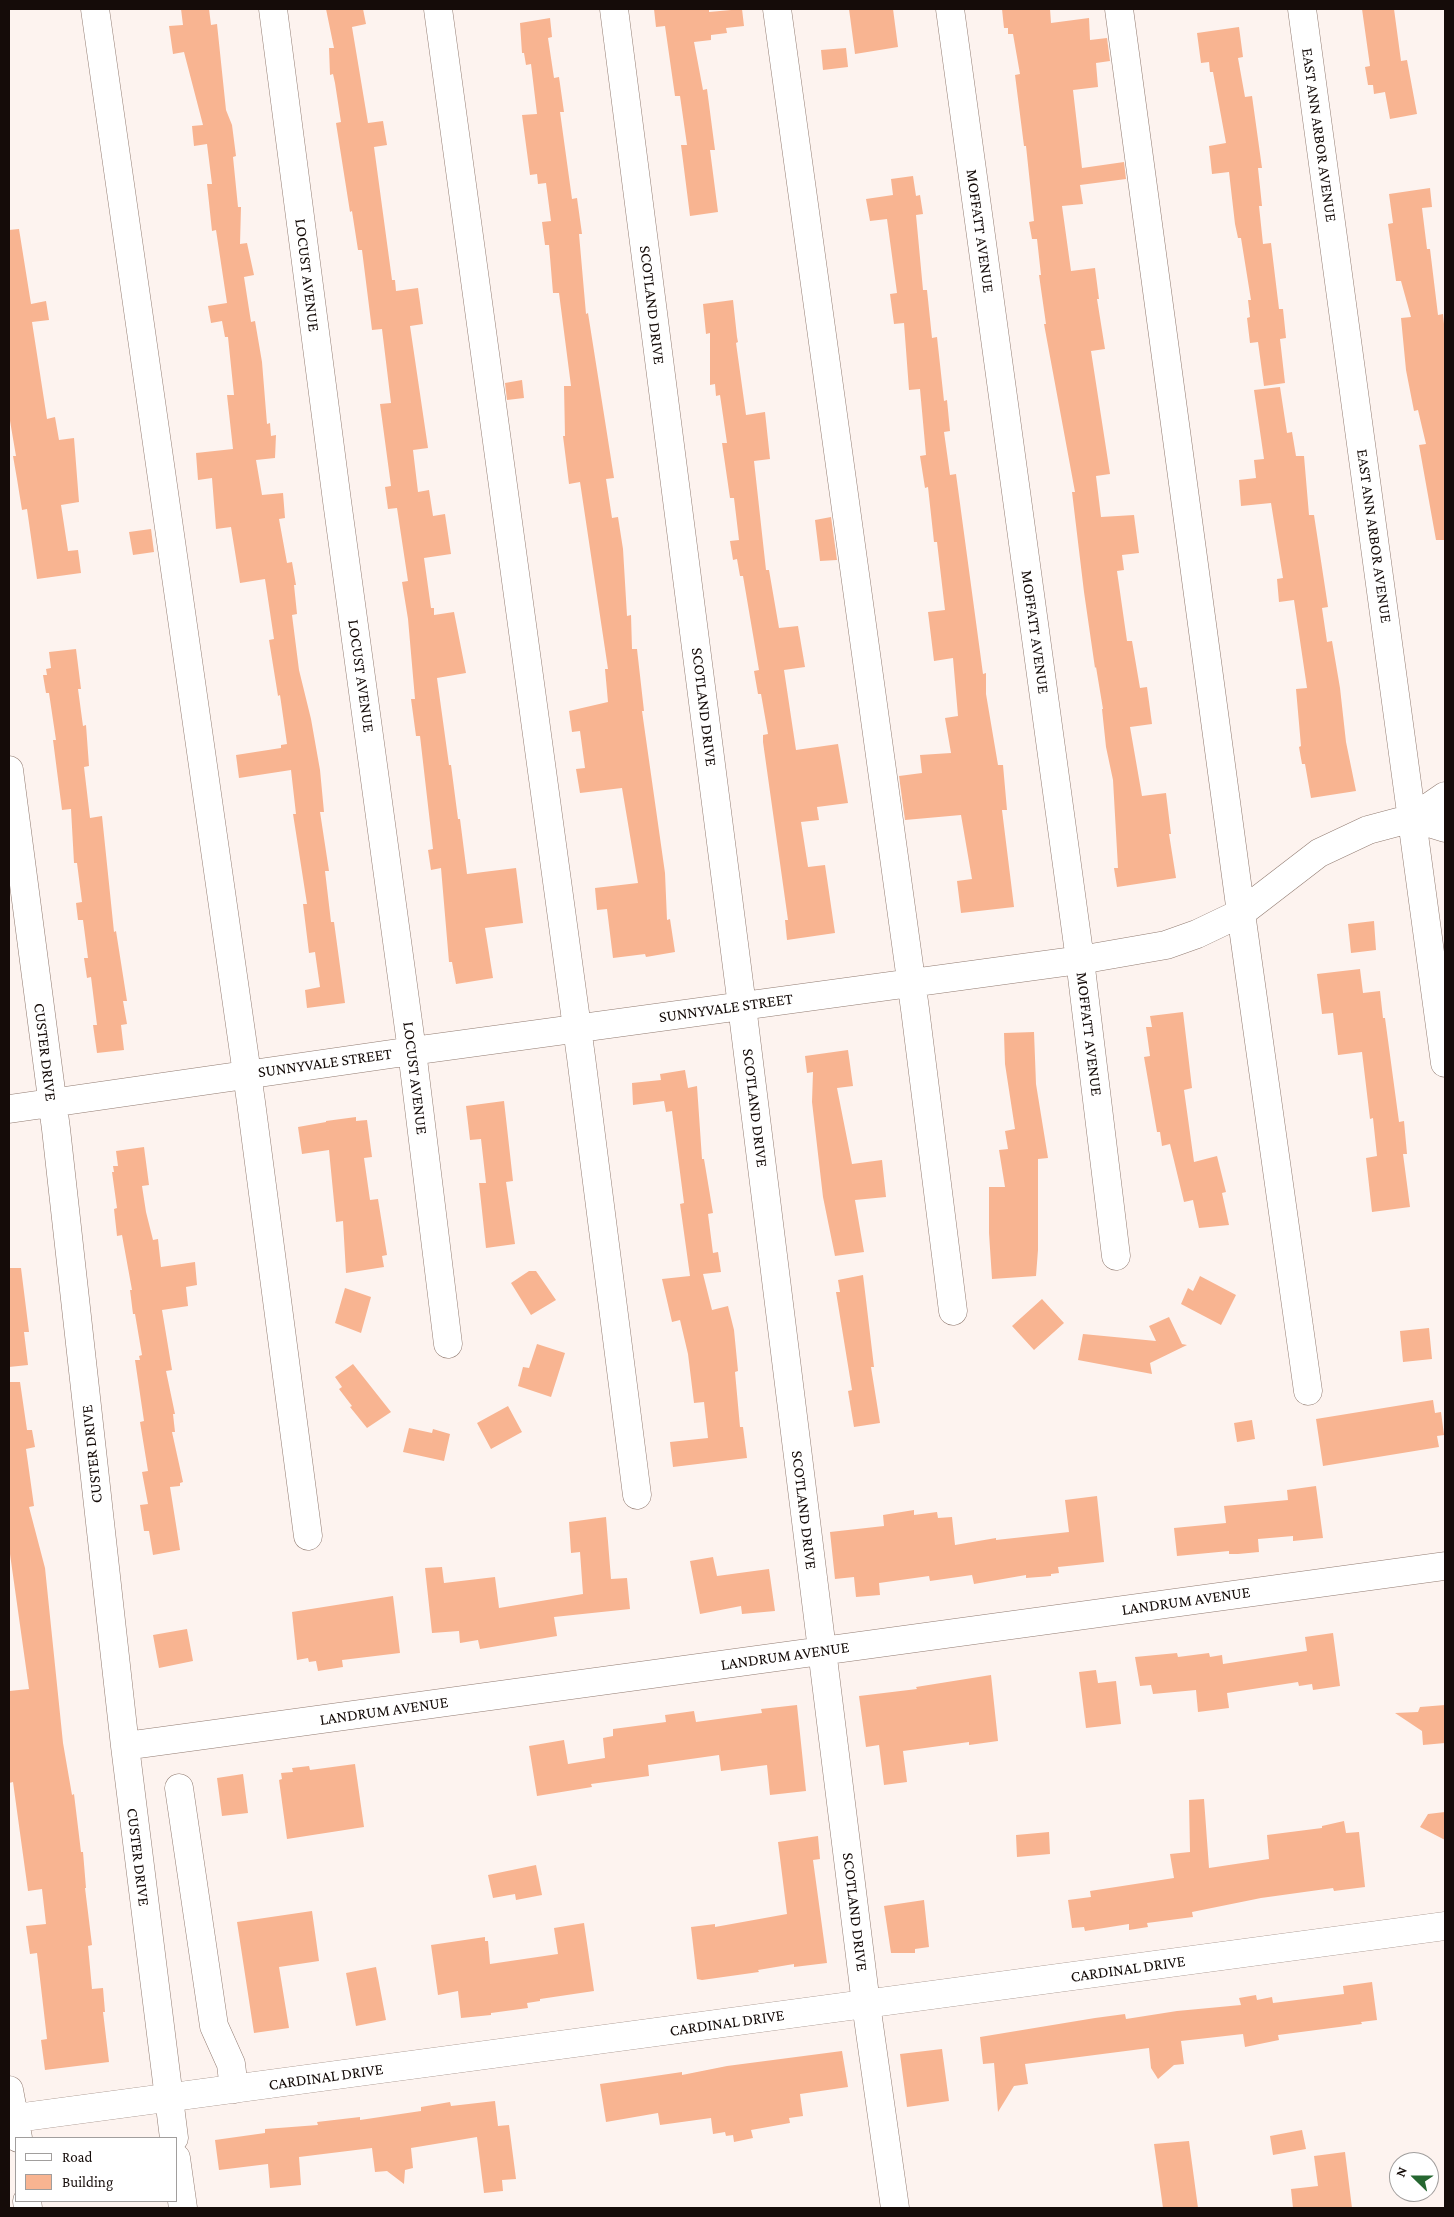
<!DOCTYPE html>
<style>
body{margin:0}
#map{position:relative;width:1454px;height:2217px;overflow:hidden;background:#fdf3ef;font-family:"Crimson Pro",serif}
canvas{display:block}
.frame{position:absolute;inset:0;border:10px solid #150c09;pointer-events:none}
.legend{position:absolute;left:15px;top:2137px;width:162px;height:65px;box-sizing:border-box;background:#fff;border:1px solid #a19e9d;margin:0;padding:6px 9px;list-style:none;font-size:15px;color:#150c09}
.legend li{display:flex;align-items:center;gap:10px;height:25px}
.legend b{width:25px;border:1px solid #a19e9d}
.north{position:absolute;left:1389px;top:2152px;width:50px;height:50px;box-sizing:border-box;background:#fff;border:1px solid #a19e9d;border-radius:50%;rotate:292deg;font-size:14px;font-weight:700;line-height:20px;text-align:center;color:#150c09}
.north::after{content:'';display:block;margin:auto;width:18px;height:22px;background:#266731;clip-path:polygon(50% 0,100% 100%,50% 72%,0 100%)}
</style>
<div id="map">
<canvas width="1454" height="2217"></canvas>
<div class="frame"></div>
<ul class="legend">
<li><b style="height:6px;background:#fff"></b>Road</li>
<li><b style="height:14px;background:#f8b491"></b>Building</li>
</ul>
<div class="north">N</div>
</div>
<script>
const ctx = document.querySelector('canvas').getContext('2d');
ctx.lineJoin = 'round';
function paint(path, color) {
  ctx.fillStyle = color;
  ctx.fill(path, 'evenodd');
}
function shape(rows) {
  const path = new Path2D();
  for (const r of rows) {
    path.moveTo(r[0], r[1]);
    for (let i = 2; i < r.length; i += 2) path.lineTo(r[i], r[i + 1]);
  }
  return path;
}
function trace(path, color, width, dash) {
  ctx.strokeStyle = color;
  ctx.lineWidth = width;
  ctx.lineCap = dash ? 'butt' : 'round';
  ctx.setLineDash(dash || []);
  ctx.stroke(path);
}
function drawText(font, color, halo, rows, align = 'center') {
  ctx.font = font + ' "Crimson Pro",serif';
  ctx.lineWidth = 4.5;
  ctx.setLineDash([]);
  ctx.textBaseline = 'middle';
  ctx.strokeStyle = halo;
  ctx.fillStyle = color;
  for (const [text, x, y, turn = 0] of rows) {
    ctx.save();
    ctx.translate(x, y);
    ctx.rotate((+turn || 0) * Math.PI / 180);
    ctx.textAlign = isNaN(turn) ? turn : align;
    if (halo) ctx.strokeText(text, 0, 0);
    ctx.fillText(text, 0, 0);
    ctx.restore();
  }
}
const building = shape([
 [181,9,209,9,211,25,217,24,226,110,232,125,236,156,233,157,238,207,241,207,240,244,247,243,254,275,244,277,251,322,255,321,262,362,267,424,270,423,271,436,276,435,275,458,256,460,262,495,283,493,285,518,279,519,287,563,292,562,296,585,294,585,297,614,292,615,299,670,311,719,320,770,324,812,320,812,329,871,325,871,331,922,334,922,345,1003,307,1008,305,990,320,987,315,952,309,953,303,904,307,904,296,833,293,814,296,814,291,770,239,778,236,755,281,748,281,745,287,744,280,695,278,696,269,640,274,639,265,579,240,583,231,527,216,529,212,478,198,480,196,453,233,449,227,395,234,395,228,337,225,337,222,321,211,323,208,306,227,303,216,230,212,231,207,184,212,184,207,144,194,146,192,126,203,125,184,52,173,54,169,26,183,25],
 [326,9,363,9,366,24,352,27,368,123,383,121,387,145,374,147,392,280,395,280,396,291,418,288,423,324,410,326,428,448,413,450,418,492,429,490,433,516,445,514,451,554,424,558,431,608,434,608,434,615,454,612,466,673,437,678,449,765,451,765,458,819,460,819,467,874,516,868,523,923,485,928,493,978,456,984,452,962,449,962,441,868,431,870,428,850,433,849,420,736,416,736,411,699,415,699,408,619,402,582,408,581,397,508,388,509,385,487,391,486,380,404,391,403,382,329,372,330,362,250,358,250,352,211,350,212,336,123,341,122,335,83,333,74,330,75,329,48,334,48],
 [654,9,709,9,709,12,742,9,744,26,726,28,727,33,711,35,711,40,694,42,703,90,707,89,715,150,710,150,718,212,690,216,681,145,687,145,680,96,675,96,665,26,656,27],
 [849,9,893,9,898,47,855,54],
 [1002,9,1050,9,1051,23,1089,18,1090,40,1107,38,1110,61,1096,63,1098,87,1073,90,1082,168,1124,162,1126,179,1080,185,1083,204,1062,206,1071,271,1095,268,1099,299,1097,299,1105,349,1091,351,1110,474,1096,476,1101,517,1134,515,1139,553,1122,555,1124,570,1117,571,1127,641,1132,641,1140,688,1147,687,1152,724,1130,727,1142,796,1166,793,1171,834,1169,834,1176,878,1117,887,1114,868,1118,868,1113,780,1106,747,1102,709,1103,709,1096,667,1095,668,1084,592,1072,492,1075,492,1044,324,1046,324,1039,275,1041,275,1037,239,1032,239,1029,222,1034,221,1026,146,1024,146,1015,75,1020,74,1013,34,1008,34,1008,28,1004,28],
 [1362,9,1394,9,1401,61,1407,60,1417,114,1390,119,1385,92,1374,94,1373,85,1368,85,1365,67,1370,66],
 [550,18,552,37,548,38,554,78,559,77,564,112,560,112,572,199,577,198,582,234,579,234,586,314,588,313,614,478,606,479,612,518,618,517,623,549,627,616,631,615,632,649,637,649,644,711,642,711,665,873,667,920,670,919,675,952,646,957,645,954,613,958,607,909,597,910,595,888,638,883,622,788,580,793,576,769,585,768,580,731,572,732,569,711,608,702,605,669,608,669,580,482,569,484,563,436,565,436,564,386,571,386,559,293,553,293,549,245,545,245,542,222,551,221,546,183,538,184,537,174,530,175,522,115,537,114,531,64,526,65,524,53,522,53,520,23],
 [1239,27,1243,57,1238,58,1245,97,1252,96,1262,168,1258,168,1262,206,1259,206,1263,244,1271,243,1279,309,1283,309,1286,338,1280,339,1285,383,1264,386,1258,342,1250,343,1247,318,1250,317,1248,300,1251,300,1241,238,1238,238,1235,224,1229,172,1212,174,1209,146,1226,143,1213,72,1210,72,1209,62,1201,63,1197,33],
 [846,48,848,67,823,70,821,50],
 [913,176,916,196,920,195,923,214,916,215,923,290,927,290,932,338,937,337,944,401,947,400,950,431,944,432,950,475,956,474,983,674,986,673,986,694,998,765,1003,765,1007,810,1002,810,1014,907,961,913,957,881,972,879,961,815,905,820,899,776,922,773,920,755,951,753,945,718,958,716,953,658,934,661,928,612,945,610,937,542,934,542,928,487,925,488,920,456,926,455,920,389,909,390,904,323,894,324,890,294,897,293,887,219,870,221,866,199,893,195,891,179],
 [1430,188,1432,207,1422,208,1427,249,1430,249,1438,315,1443,314,1445,334,1445,540,1436,540,1419,445,1426,444,1418,410,1414,411,1406,370,1401,318,1411,317,1401,281,1396,281,1388,224,1393,223,1389,194],
 [19,229,31,304,46,301,49,320,32,322,47,419,55,417,59,440,74,438,79,502,61,505,68,551,78,550,81,573,37,579,27,509,22,510,17,479,13,456,16,456,9,415,9,230],
 [733,300,737,337,738,342,736,343,746,415,765,412,770,459,754,461,766,570,769,570,779,628,798,626,805,667,784,670,796,750,838,744,848,803,817,807,819,820,801,822,808,867,825,865,835,933,787,940,785,920,788,920,763,742,763,735,768,734,761,694,758,694,754,671,759,670,743,576,740,576,737,559,733,560,730,541,739,540,734,498,730,498,722,443,727,443,720,395,716,396,715,384,710,385,710,333,706,334,703,304],
 [522,380,524,398,507,400,505,383],
 [1280,387,1287,433,1292,432,1296,456,1304,456,1309,515,1314,515,1328,607,1322,608,1327,642,1332,641,1340,688,1346,742,1356,791,1311,798,1305,764,1302,764,1299,747,1301,746,1296,689,1307,688,1294,600,1279,602,1277,579,1283,578,1271,503,1241,506,1239,480,1256,478,1254,460,1264,459,1254,390],
 [831,517,837,560,820,561,815,520],
 [151,529,154,552,133,555,129,532],
 [76,649,81,689,78,689,83,726,86,725,89,766,84,767,90,818,102,816,114,932,116,931,127,1001,123,1001,127,1024,121,1025,124,1050,97,1053,93,1025,97,1025,91,977,87,978,84,958,88,958,83,920,78,920,76,903,82,902,77,863,74,863,71,809,62,810,53,740,56,740,49,693,46,693,43,675,47,675,46,669,51,668,49,652],
 [1374,921,1376,950,1351,953,1348,924],
 [1360,969,1363,993,1380,991,1383,1018,1385,1018,1399,1122,1404,1121,1407,1154,1403,1154,1410,1207,1372,1212,1366,1158,1377,1156,1373,1118,1370,1119,1362,1052,1338,1055,1333,1013,1322,1014,1317,974],
 [1183,1012,1192,1088,1184,1090,1194,1162,1217,1156,1226,1192,1222,1193,1229,1225,1199,1228,1193,1200,1184,1202,1170,1144,1162,1146,1160,1132,1157,1132,1144,1057,1150,1056,1146,1027,1152,1027,1150,1016],
 [1034,1032,1036,1084,1048,1158,1038,1159,1038,1250,1036,1276,992,1279,989,1233,989,1187,1005,1187,999,1150,1008,1149,1005,1131,1015,1129,1005,1064,1004,1033],
 [848,1050,853,1086,837,1088,852,1164,882,1160,886,1197,855,1200,864,1252,835,1256,823,1197,812,1102,813,1072,807,1073,805,1056],
 [685,1070,688,1088,697,1086,702,1159,704,1159,713,1213,708,1214,713,1253,718,1252,721,1272,703,1274,712,1310,728,1306,734,1330,738,1371,735,1372,740,1427,743,1427,747,1458,673,1467,670,1442,708,1438,704,1402,694,1403,688,1354,680,1320,672,1322,662,1279,690,1276,680,1204,684,1203,672,1111,666,1112,664,1101,633,1105,632,1083,661,1080,660,1074],
 [504,1101,513,1181,506,1182,515,1244,486,1248,479,1183,486,1183,481,1139,470,1140,466,1106],
 [356,1117,356,1121,367,1120,372,1157,364,1158,370,1200,378,1199,387,1255,382,1256,384,1267,346,1273,343,1221,336,1222,329,1150,302,1154,298,1127,326,1122,326,1121],
 [144,1147,149,1185,142,1186,146,1212,153,1240,158,1239,161,1267,195,1262,197,1285,186,1287,188,1306,162,1310,172,1370,166,1371,175,1414,173,1414,175,1432,172,1432,183,1482,180,1483,180,1486,170,1487,180,1550,153,1555,149,1531,144,1531,140,1505,148,1504,142,1472,148,1471,140,1422,144,1421,135,1360,140,1360,139,1356,142,1355,135,1314,133,1314,130,1290,132,1290,122,1235,117,1236,114,1209,117,1208,112,1172,114,1172,113,1166,118,1166,116,1151],
 [9,1268,21,1268,29,1332,24,1332,28,1365,9,1367],
 [529,1271,536,1271,556,1300,531,1315,511,1283],
 [863,1275,874,1367,871,1367,880,1423,854,1427,848,1391,852,1390,836,1292,840,1292,838,1280],
 [1200,1276,1236,1295,1221,1325,1181,1304,1188,1288,1193,1291],
 [345,1288,371,1297,361,1333,335,1323],
 [1042,1299,1064,1323,1034,1350,1012,1326],
 [1169,1317,1182,1344,1187,1345,1150,1363,1152,1374,1078,1360,1083,1334,1156,1341,1149,1326],
 [1429,1328,1432,1359,1403,1362,1400,1331],
 [537,1344,565,1353,551,1397,518,1386,523,1367,529,1368],
 [353,1364,391,1412,367,1428,350,1407,352,1406,339,1389,342,1387,335,1377],
 [9,1382,20,1382,27,1430,32,1430,35,1447,26,1449,34,1506,29,1507,45,1568,63,1743,72,1795,74,1794,81,1852,83,1852,86,1888,85,1888,92,1945,88,1946,92,1989,103,1988,105,2012,103,2012,109,2062,45,2070,41,2040,47,2039,37,1953,30,1954,26,1926,46,1924,42,1889,28,1891,13,1782,9,1783,9,1691,29,1689,9,1547],
 [1433,1400,1435,1413,1441,1412,1444,1435,1437,1436,1439,1447,1323,1466,1316,1419],
 [508,1406,522,1432,491,1449,477,1423],
 [1252,1420,1255,1439,1237,1442,1234,1423],
 [409,1428,432,1433,433,1429,450,1434,444,1461,403,1452],
 [1316,1486,1323,1538,1293,1541,1293,1536,1258,1539,1259,1552,1238,1554,1229,1554,1229,1551,1177,1556,1174,1528,1226,1523,1224,1506,1288,1500,1287,1490],
 [1097,1496,1104,1562,1058,1567,1059,1573,1051,1574,1051,1576,1026,1578,1026,1575,974,1584,972,1575,930,1581,929,1576,879,1583,880,1595,856,1597,854,1577,835,1579,830,1532,884,1526,883,1515,914,1510,914,1515,937,1512,938,1518,952,1517,955,1545,996,1538,996,1540,1069,1532,1065,1500],
 [606,1517,611,1579,627,1578,630,1609,554,1617,557,1636,480,1649,478,1640,460,1643,459,1631,432,1633,425,1568,442,1567,444,1583,495,1577,499,1608,583,1594,580,1552,571,1553,569,1522],
 [713,1557,717,1576,769,1569,775,1611,742,1614,741,1606,700,1614,690,1561],
 [393,1596,400,1653,342,1660,343,1667,318,1671,316,1661,309,1662,308,1658,297,1660,292,1612],
 [187,1629,193,1661,159,1668,153,1635],
 [1333,1633,1340,1686,1313,1690,1312,1684,1299,1686,1298,1682,1227,1693,1229,1708,1198,1712,1196,1690,1153,1694,1151,1685,1140,1686,1135,1657,1177,1653,1178,1657,1209,1653,1210,1657,1222,1655,1223,1664,1307,1651,1305,1637],
 [1096,1670,1098,1683,1116,1681,1121,1724,1086,1728,1079,1672],
 [991,1675,998,1741,969,1745,969,1742,903,1751,907,1782,884,1785,879,1745,866,1747,859,1696,917,1689,916,1687],
 [797,1705,806,1791,770,1795,767,1765,721,1771,719,1755,648,1765,649,1776,591,1784,592,1787,537,1796,529,1746,564,1740,568,1764,605,1758,603,1738,613,1736,613,1729,666,1722,665,1715,694,1711,696,1722,762,1713,761,1709],
 [1445,1705,1445,1743,1423,1745,1422,1731,1395,1713,1418,1712,1420,1707],
 [355,1764,364,1827,287,1839,279,1780,282,1779,281,1773,293,1772,292,1768,309,1766,310,1770],
 [243,1774,248,1813,222,1816,217,1778],
 [1204,1799,1209,1868,1269,1859,1267,1835,1322,1828,1322,1826,1344,1821,1346,1833,1359,1832,1365,1887,1334,1891,1333,1888,1261,1898,1192,1912,1193,1917,1147,1923,1148,1927,1129,1930,1129,1924,1085,1931,1084,1927,1072,1928,1068,1900,1091,1897,1090,1891,1174,1878,1170,1854,1190,1852,1189,1800],
 [1445,1812,1445,1840,1420,1827,1428,1814],
 [1049,1832,1050,1854,1017,1857,1016,1835],
 [818,1836,820,1859,813,1860,827,1963,794,1967,794,1964,758,1970,759,1972,702,1980,697,1979,691,1927,715,1924,715,1927,787,1914,778,1842],
 [536,1865,542,1895,516,1900,515,1894,493,1898,488,1875],
 [924,1900,929,1947,915,1949,915,1953,891,1953,884,1906],
 [312,1911,319,1961,279,1967,289,2028,254,2033,237,1922],
 [584,1923,594,1991,540,1999,540,2001,527,2003,528,2008,491,2013,491,2015,461,2018,458,1991,438,1995,431,1945,485,1937,485,1941,488,1941,490,1964,558,1954,554,1928],
 [376,1967,386,2020,356,2026,346,1973],
 [1372,1982,1377,2020,1361,2022,1362,2024,1278,2035,1279,2040,1245,2047,1243,2034,1181,2041,1184,2064,1174,2065,1158,2079,1151,2068,1149,2048,1025,2064,1028,2084,1014,2086,998,2112,994,2063,983,2064,980,2037,1095,2018,1125,2014,1126,2019,1177,2011,1241,2005,1239,1998,1256,1995,1257,2000,1272,1997,1273,2003,1344,1994,1343,1986],
 [942,2049,949,2101,907,2107,900,2054],
 [842,2051,848,2087,800,2094,803,2116,789,2118,790,2123,751,2130,753,2138,734,2142,733,2135,726,2136,725,2132,713,2134,711,2118,660,2125,658,2113,606,2122,600,2084,682,2072,682,2075,727,2066],
 [495,2101,498,2126,509,2125,516,2179,502,2180,503,2191,484,2193,477,2137,411,2148,413,2168,405,2170,404,2184,387,2171,375,2172,372,2148,299,2157,301,2185,270,2188,268,2164,219,2170,215,2140,265,2133,265,2129,318,2125,317,2122,360,2117,360,2120,421,2111,421,2107,450,2102,451,2106],
 [1302,2130,1306,2149,1273,2155,1270,2136],
 [1189,2141,1198,2208,1163,2208,1154,2144],
 [1345,2152,1352,2208,1293,2208,1291,2189,1318,2186,1314,2156]
]);
const minor = shape([
 [95,9,251,1102,308,1536],
 [273,9,337,501,412,1051,448,1344],
 [438,9,581,1057,637,1495],
 [614,9,742,1006,866,2004,895,2208],
 [777,9,915,1009,953,1311],
 [950,9,1080,960,1116,1256],
 [1119,9,1241,913,1308,1391],
 [1302,9,1445,1063],
 [9,770,56,1129,125,1746,174,2138],
 [1413,818,1445,828],
 [9,1109,412,1051,1080,960,1166,945,1197,934,1241,913,1319,853,1368,830,1413,818,1445,796],
 [125,1746,1445,1566],
 [179,1788,214,2026,231,2064,234,2089],
 [9,2090,18,2138],
 [9,2119,1445,1926],
 [176,2158,183,2208],
 [27,2201,28,2208]
]);
const streetNames = [
 ["EAST ANN ARBOR AVENUE",1319,135,82],
 ["MOFFATT AVENUE",980,231,82],
 ["LOCUST AVENUE",307,275,83],
 ["SCOTLAND DRIVE",652,305,83],
 ["EAST ANN ARBOR AVENUE",1374,536,82],
 ["MOFFATT AVENUE",1035,632,82],
 ["LOCUST AVENUE",361,676,82],
 ["SCOTLAND DRIVE",704,707,83],
 ["SUNNYVALE STREET",726,1008,-8],
 ["MOFFATT AVENUE",1089,1034,83],
 ["CUSTER DRIVE",45,1052,83],
 ["SUNNYVALE STREET",325,1063,-8],
 ["LOCUST AVENUE",415,1078,83],
 ["SCOTLAND DRIVE",755,1108,83],
 ["CUSTER DRIVE",92,1454,-96],
 ["SCOTLAND DRIVE",804,1510,83],
 ["LANDRUM AVENUE",1186,1601,-8],
 ["LANDRUM AVENUE",785,1656,-8],
 ["LANDRUM AVENUE",384,1711,-8],
 ["CUSTER DRIVE",138,1857,83],
 ["SCOTLAND DRIVE",855,1912,83],
 ["CARDINAL DRIVE",1128,1969,-8],
 ["CARDINAL DRIVE",727,2023,-8],
 ["CARDINAL DRIVE",326,2077,-8]
];
paint(building, '#f8b491');
trace(minor, '#927c72', 29);
trace(minor, '#fff', 28);
drawText('16px', '#150c09', '#fff', streetNames);
</script>
